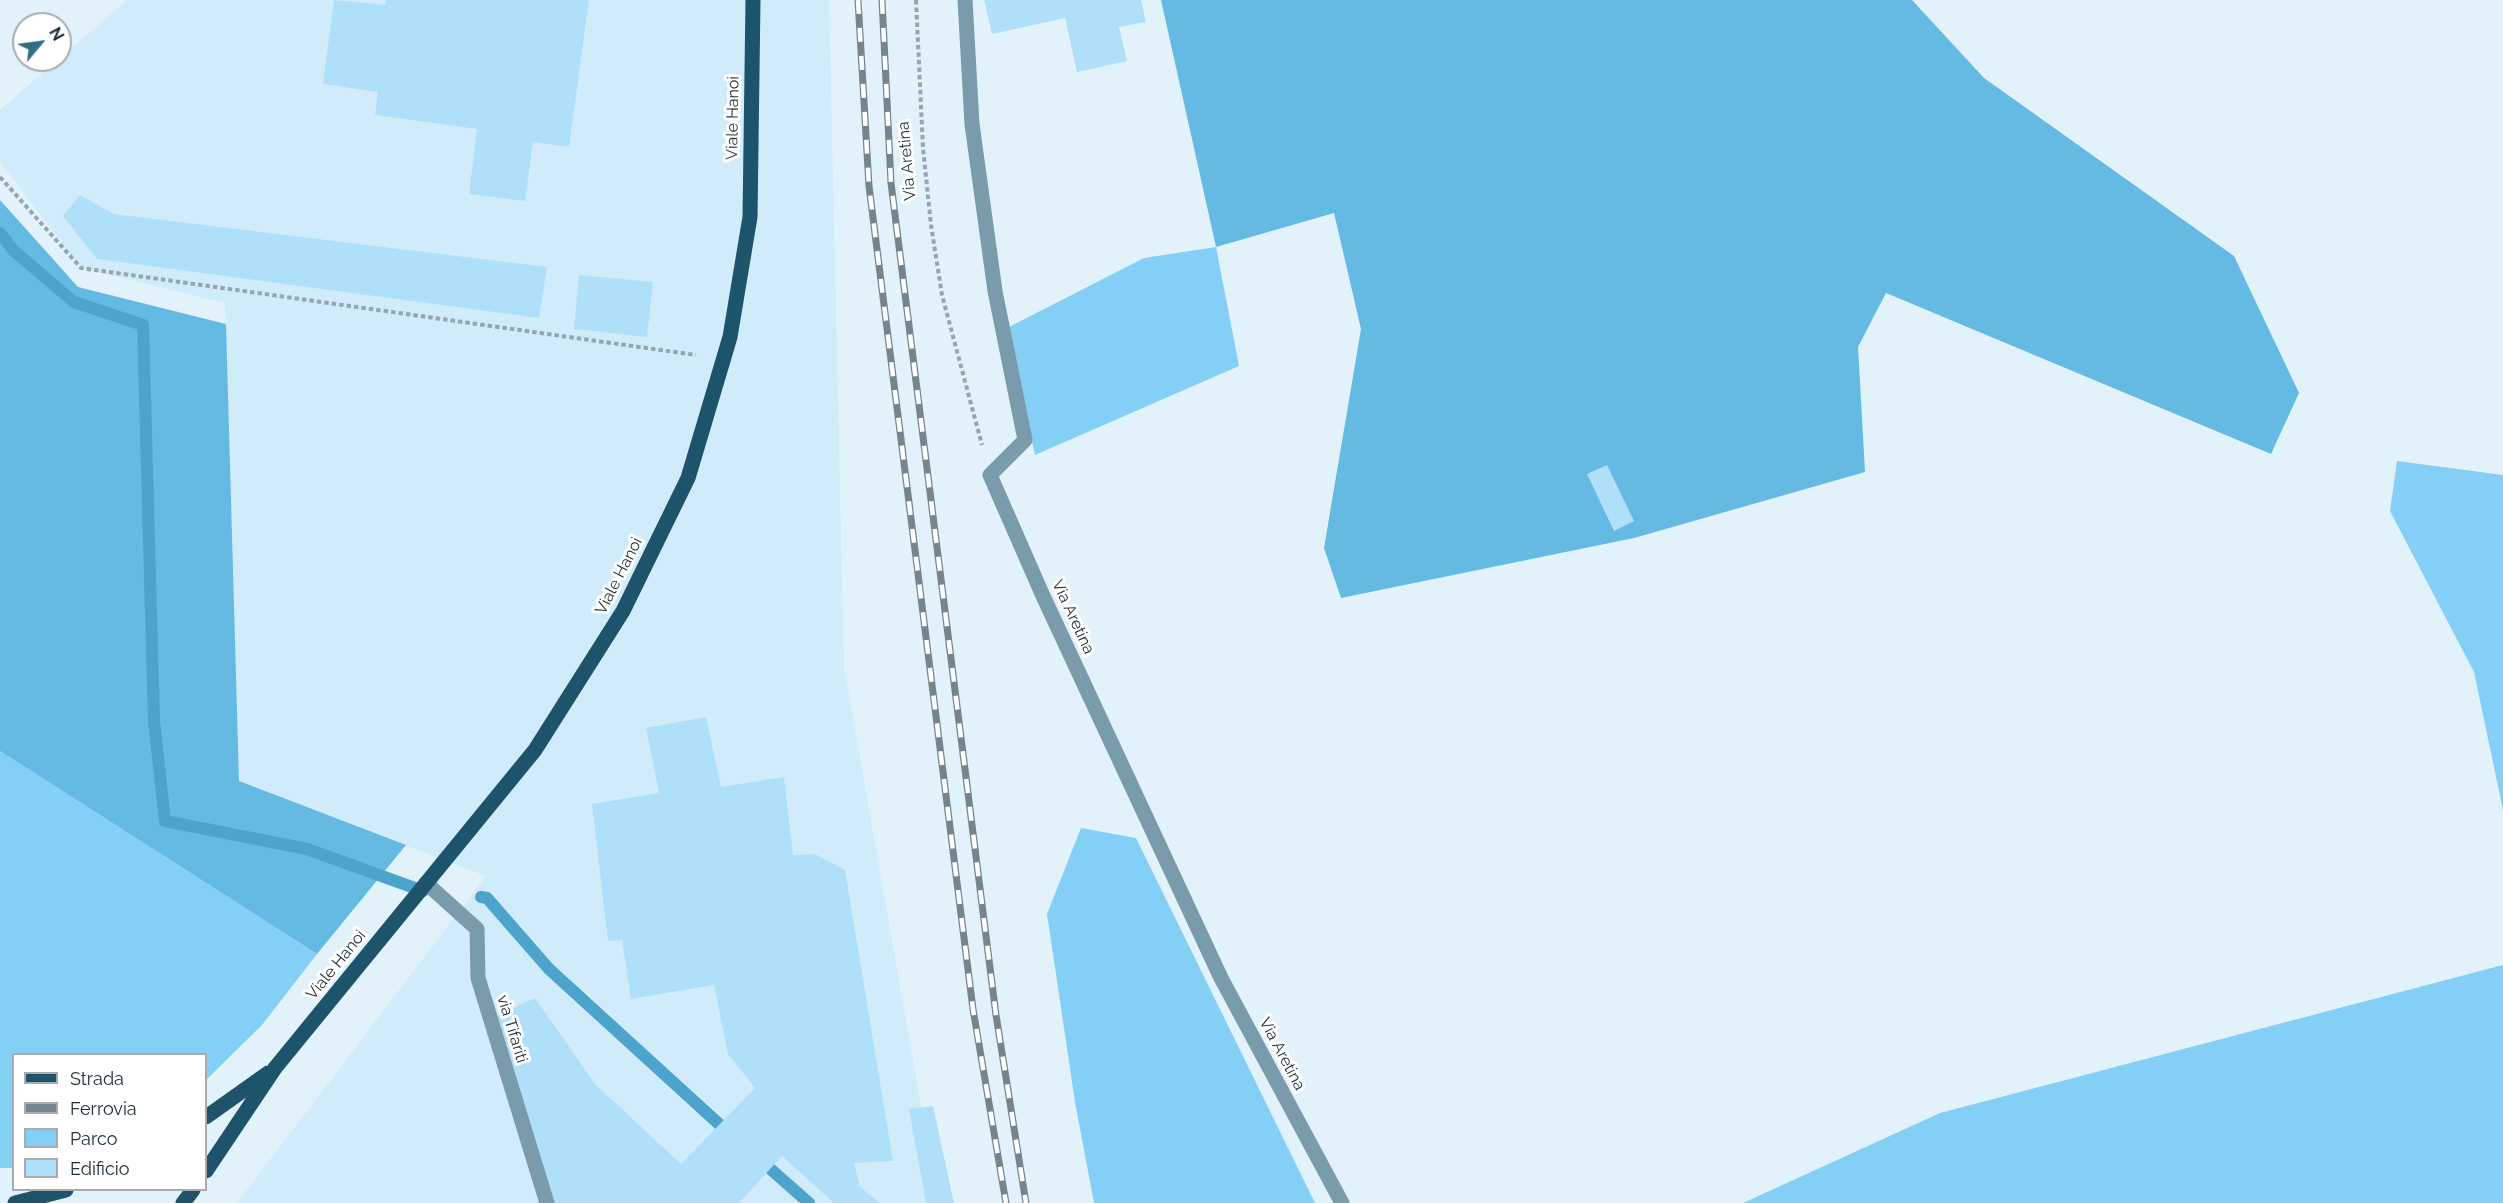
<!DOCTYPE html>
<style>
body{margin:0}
#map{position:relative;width:2503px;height:1203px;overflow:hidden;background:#e2f2fa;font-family:Raleway,sans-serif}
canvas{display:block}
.legend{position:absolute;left:12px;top:1053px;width:195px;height:138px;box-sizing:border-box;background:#fff;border:2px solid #a6acaf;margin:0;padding:8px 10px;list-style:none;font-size:18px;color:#203038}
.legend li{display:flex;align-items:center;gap:12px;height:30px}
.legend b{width:30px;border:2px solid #a6acaf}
.north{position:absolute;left:12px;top:12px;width:60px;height:60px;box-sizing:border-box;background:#fff;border:2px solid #a6acaf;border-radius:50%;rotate:61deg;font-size:16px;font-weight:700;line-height:24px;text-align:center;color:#203038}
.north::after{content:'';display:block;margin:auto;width:21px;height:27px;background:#346c86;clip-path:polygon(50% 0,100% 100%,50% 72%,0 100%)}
</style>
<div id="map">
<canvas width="2503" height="1203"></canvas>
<ul class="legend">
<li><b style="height:8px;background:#1d536b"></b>Strada</li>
<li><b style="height:8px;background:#75858d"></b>Ferrovia</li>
<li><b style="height:16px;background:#84cff5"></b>Parco</li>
<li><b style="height:16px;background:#b0e0f9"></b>Edificio</li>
</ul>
<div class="north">N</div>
</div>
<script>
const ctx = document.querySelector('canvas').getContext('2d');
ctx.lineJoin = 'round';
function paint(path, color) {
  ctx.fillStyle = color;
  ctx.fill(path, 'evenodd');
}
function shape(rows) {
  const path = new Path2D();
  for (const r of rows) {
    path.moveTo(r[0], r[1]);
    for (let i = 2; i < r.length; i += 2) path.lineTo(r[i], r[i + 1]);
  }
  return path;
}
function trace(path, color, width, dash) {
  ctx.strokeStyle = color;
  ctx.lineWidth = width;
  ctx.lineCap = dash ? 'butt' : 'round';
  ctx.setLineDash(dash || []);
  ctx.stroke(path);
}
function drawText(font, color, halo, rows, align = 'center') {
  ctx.font = font + ' Raleway,sans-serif';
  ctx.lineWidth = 6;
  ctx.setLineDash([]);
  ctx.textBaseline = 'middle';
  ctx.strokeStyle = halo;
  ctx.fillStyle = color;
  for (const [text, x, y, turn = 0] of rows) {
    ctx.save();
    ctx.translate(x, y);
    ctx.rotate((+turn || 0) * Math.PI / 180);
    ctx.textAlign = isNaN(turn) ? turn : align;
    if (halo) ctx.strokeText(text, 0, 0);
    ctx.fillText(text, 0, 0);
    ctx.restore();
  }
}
const built = shape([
 [127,0,829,0,844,666,938,1203,237,1203,486,876,239,782,225,303,81,268,0,162,0,110]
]);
const green = shape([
 [1216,247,1239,366,1035,455,1007,328,1144,258],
 [2397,461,2503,475,2503,810,2474,672,2390,511],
 [0,751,317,954,262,1025,206,1080,206,1054,14,1054,13,1168,0,1168],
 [1081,828,1136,838,1315,1203,1094,1203,1075,1102,1047,914],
 [2503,965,2503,1203,1743,1203,1940,1113]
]);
const forest = shape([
 [1161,0,1912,0,1984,78,2234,256,2299,393,2271,454,1886,293,1858,347,1865,472,1634,538,1341,598,1324,548,1361,329,1334,213,1216,247],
 [0,200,78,287,226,324,239,781,406,845,317,954,0,751]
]);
const stream = shape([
 [0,233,14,251,74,302,143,325,154,721,165,821,307,849,423,891],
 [481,897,487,898,549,969,731,1135],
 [758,1158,809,1203]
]);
const building = shape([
 [334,0,386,5,386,0,589,0,569,147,533,142,525,201,469,194,477,129,375,115,378,92,323,84],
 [984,0,1141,0,1146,22,1119,27,1127,61,1077,72,1065,18,992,34],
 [80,195,114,214,547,267,539,318,97,259,63,216],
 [579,275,653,282,647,337,574,329],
 [1607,465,1634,521,1614,531,1587,474],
 [706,717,721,787,784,777,793,855,815,854,845,870,893,1161,854,1163,860,1187,880,1203,834,1203,782,1156,739,1203,553,1203,495,1017,535,998,595,1084,681,1164,755,1088,728,1054,714,985,631,999,622,940,608,941,592,804,659,793,646,728],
 [933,1106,954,1203,926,1203,909,1109]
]);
const path = shape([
 [916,0,923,148,931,225,942,295,982,445],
 [0,177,81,268,696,355]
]);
const minor = shape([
 [965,0,972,124,995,291,1025,440,990,475,1043,596,1221,978,1342,1203],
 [426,883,477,929,478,978,547,1203]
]);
const major = shape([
 [206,1117,268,1073],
 [206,1171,275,1068,535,750,623,611,688,478,730,337,750,217,753,0],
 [15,1203,66,1190],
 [183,1203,193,1190]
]);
const rail = shape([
 [858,0,869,186,973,1009,1006,1203],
 [882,0,891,183,996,1015,1026,1203]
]);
const streetNames = [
 ["Viale Hanoi",733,118,-89],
 ["Via Aretina",907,161,-95],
 ["Viale Hanoi",619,576,-63],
 ["Via Aretina",1073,617,65],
 ["Viale Hanoi",336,965,-51],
 ["via Tifariti",512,1029,73],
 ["Via Aretina",1282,1054,62]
];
paint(built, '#d0ecfb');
paint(green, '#84cff5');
paint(forest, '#64bae2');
trace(stream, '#4ca3cb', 12);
paint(building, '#b0e0f9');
trace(path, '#96a6ae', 4, [4.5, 3]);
trace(minor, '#799bac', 15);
trace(major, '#1d536b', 15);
trace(rail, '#75858d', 7);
trace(rail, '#fff', 4.5, [14]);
drawText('16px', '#203038', '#fff', streetNames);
</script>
